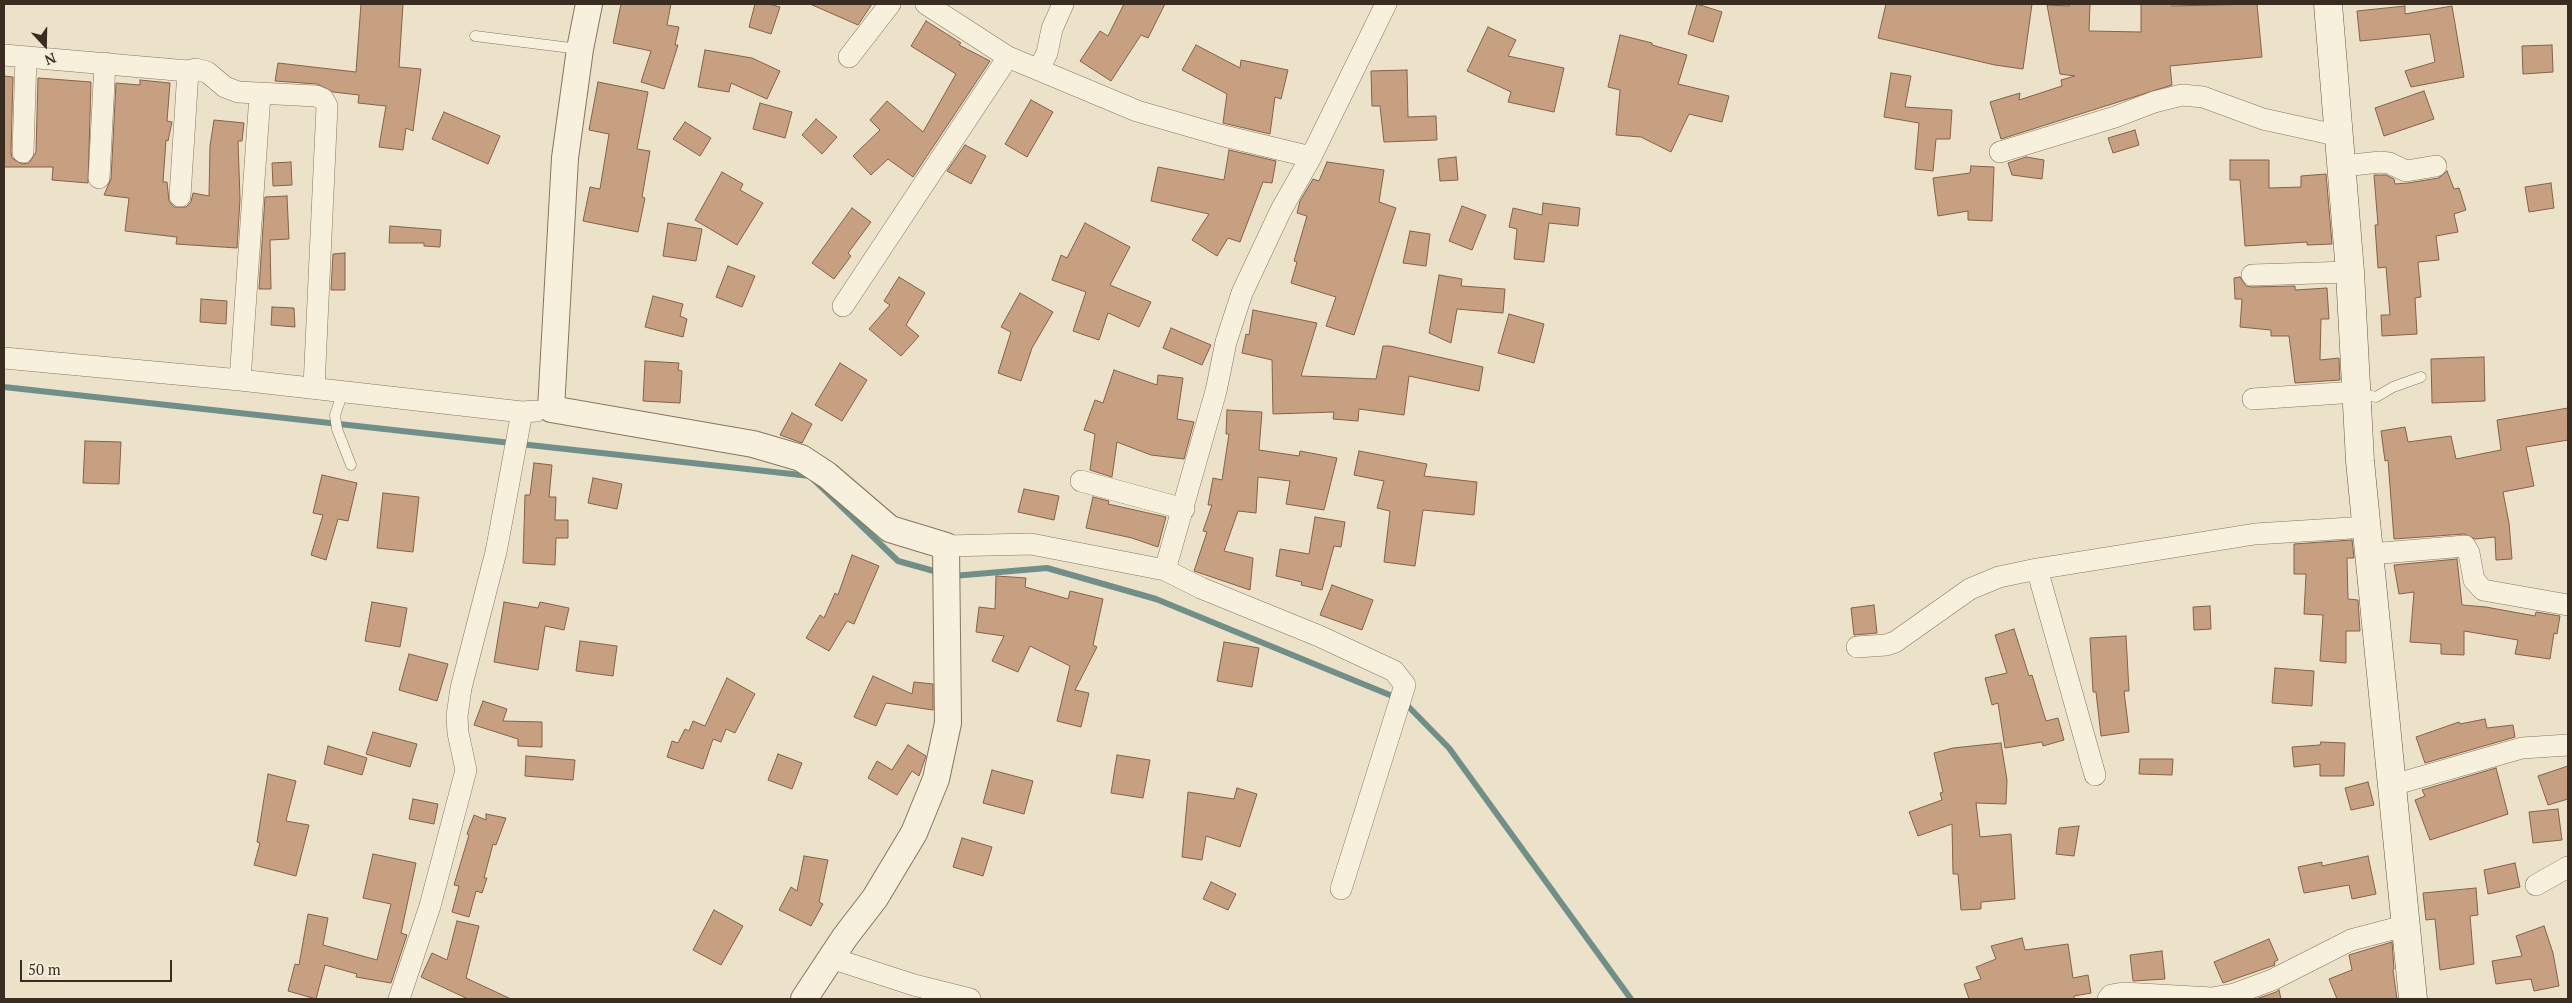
<!DOCTYPE html>
<style>
body{margin:0}
#map{position:relative;width:2572px;height:1003px;overflow:hidden;background:#ece2ca;font-family:"PT Serif",serif}
canvas{display:block}
.frame{position:absolute;inset:0;border:5px solid #392d22;pointer-events:none}
.north{position:absolute;left:20px;top:20px;width:50px;height:50px;-webkit-text-stroke:4px #f4edd9;paint-order:stroke;rotate:159deg;font-size:14px;font-weight:700;line-height:20px;text-align:center;color:#392d22}
.north::after{content:'';display:block;margin:auto;width:18px;height:22px;background:#392d22;clip-path:polygon(50% 0,100% 100%,50% 72%,0 100%)}
.scale{position:absolute;left:20px;top:960px;width:152px;height:22px;box-sizing:border-box;border:2px solid #392d22;border-top:0;padding-left:6px;font-size:15px;line-height:18px;white-space:nowrap;color:#392d22;-webkit-text-stroke:4px #f4edd9;paint-order:stroke}
</style>
<div id="map">
<canvas width="2572" height="1003"></canvas>
<div class="frame"></div>
<div class="north">N</div>
<div class="scale">50 m</div>
</div>
<script>
const ctx = document.querySelector('canvas').getContext('2d');
ctx.lineJoin = 'round';
function shape(rows) {
  const path = new Path2D();
  for (const r of rows) {
    path.moveTo(r[0], r[1]);
    for (let i = 2; i < r.length; i += 2) path.lineTo(r[i], r[i + 1]);
  }
  return path;
}
function trace(path, color, width, dash) {
  ctx.strokeStyle = color;
  ctx.lineWidth = width;
  ctx.lineCap = dash ? 'butt' : 'round';
  ctx.setLineDash(dash || []);
  ctx.stroke(path);
}
function paint(path, color) {
  ctx.fillStyle = color;
  ctx.fill(path, 'evenodd');
}
const stream = shape([
 [4,387,810,476,898,561,941,573],
 [953,576,1047,568,1156,599,1402,700,1449,748,1631,999]
]);
const building = shape([
 [361,4,403,4,399,67,421,69,413,131,406,128,403,150,379,147,386,106,358,103,359,95,333,92,317,84,275,81,278,63,356,72,361,4],
 [621,4,671,4,667,25,679,27,675,45,678,45,664,89,641,82,651,51,613,43,621,4],
 [755,4,769,4,780,7,771,34,749,27,755,4],
 [810,4,872,4,858,25,810,4],
 [1124,4,1165,4,1148,38,1141,35,1111,81,1080,61,1100,31,1108,36,1124,4],
 [1697,4,1722,12,1713,42,1688,34,1697,4],
 [1886,4,2032,4,2023,69,1995,65,1878,38,1886,4],
 [2069,4,2090,4,2089,31,2141,32,2141,4,2172,4,2172,6,2257,4,2262,57,2170,66,2172,85,2001,139,1990,102,2020,93,2019,100,2062,86,2061,80,2075,76,2060,74,2047,5,2069,6,2069,4],
 [2405,6,2405,14,2452,6,2464,77,2411,87,2405,71,2435,62,2430,34,2360,41,2357,11,2405,6],
 [926,21,961,43,959,45,990,61,913,177,888,159,871,175,853,156,880,130,870,120,887,101,923,132,956,74,911,46,926,21],
 [1488,27,1516,40,1508,56,1564,68,1554,112,1508,102,1511,92,1467,71,1488,27],
 [1620,35,1652,43,1652,45,1687,55,1678,84,1729,96,1722,122,1689,114,1671,152,1641,137,1616,135,1620,90,1608,87,1620,35],
 [1196,45,1240,68,1241,60,1288,70,1281,99,1275,97,1270,134,1223,123,1227,94,1182,70,1196,45],
 [2552,45,2553,72,2523,74,2522,46,2552,45],
 [705,50,752,58,780,71,767,99,731,83,729,92,698,87,705,50],
 [1407,70,1408,117,1436,116,1437,140,1384,142,1380,106,1372,106,1371,71,1407,70],
 [1891,73,1911,76,1905,107,1952,110,1950,139,1936,139,1933,171,1915,169,1919,123,1884,117,1891,73],
 [4,76,13,77,11,152,12,158,22,164,29,163,36,152,38,78,91,82,88,183,52,180,53,167,4,167,4,76],
 [140,80,170,83,167,121,172,122,168,141,166,140,163,182,167,182,169,201,174,207,186,207,191,202,193,193,209,196,210,146,214,120,244,123,242,141,238,141,240,199,237,248,176,244,177,237,125,231,129,198,104,195,111,179,116,83,140,85,140,80],
 [598,82,648,92,637,149,650,151,642,197,645,198,638,232,583,221,590,187,600,189,609,134,589,130,598,82],
 [2424,91,2434,119,2384,136,2375,108,2424,91],
 [1031,100,1053,112,1027,157,1005,144,1031,100],
 [760,103,792,112,785,138,753,129,760,103],
 [444,112,500,136,488,164,432,139,444,112],
 [816,119,837,137,822,154,802,135,816,119],
 [685,122,711,138,700,156,673,139,685,122],
 [2135,130,2139,145,2113,153,2108,138,2135,130],
 [965,145,986,156,971,184,947,171,965,145],
 [1229,150,1276,161,1272,183,1263,182,1240,242,1228,238,1217,256,1192,240,1209,214,1151,201,1158,167,1224,180,1229,150],
 [1456,157,1458,180,1440,181,1438,159,1456,157],
 [2026,157,2044,160,2042,179,2012,175,2008,163,2026,157],
 [2230,160,2269,160,2269,188,2301,187,2301,176,2326,174,2332,244,2307,245,2307,242,2245,246,2240,180,2230,180,2230,160],
 [291,162,292,185,273,186,272,163,291,162],
 [1327,162,1384,170,1379,202,1396,208,1354,335,1326,326,1336,297,1291,283,1297,262,1294,261,1307,216,1297,213,1300,201,1313,179,1319,181,1327,162],
 [1971,166,1994,167,1992,221,1968,220,1968,211,1938,216,1933,178,1970,173,1971,166],
 [2447,171,2454,189,2459,188,2466,210,2454,214,2458,232,2436,236,2439,260,2418,262,2421,297,2415,298,2417,334,2382,336,2381,315,2390,315,2386,267,2378,268,2375,225,2378,225,2374,175,2386,175,2394,179,2395,184,2408,183,2439,178,2447,171],
 [722,172,743,184,740,190,763,203,737,245,695,220,722,172],
 [2551,183,2554,208,2529,212,2525,187,2551,183],
 [287,196,289,239,270,240,271,289,259,289,265,197,287,196],
 [1543,203,1580,208,1578,226,1549,223,1544,262,1514,259,1517,229,1509,227,1513,208,1542,215,1543,203],
 [1462,206,1486,215,1472,250,1449,241,1462,206],
 [852,208,871,222,848,253,851,256,834,279,812,263,852,208],
 [668,223,702,229,696,261,663,256,668,223],
 [1085,223,1130,247,1110,285,1151,302,1139,327,1108,313,1099,340,1073,331,1086,292,1052,280,1061,255,1067,258,1085,223],
 [390,226,441,230,440,247,424,246,424,243,389,243,390,226],
 [1410,231,1430,234,1426,266,1403,263,1410,231],
 [345,253,345,290,331,290,333,254,345,253],
 [728,266,755,276,742,307,716,297,728,266],
 [1439,275,1462,279,1461,286,1505,289,1503,313,1457,309,1451,343,1429,333,1439,275],
 [899,277,925,293,906,325,919,336,901,356,869,329,890,305,884,301,899,277],
 [2240,277,2246,286,2252,287,2295,286,2295,290,2327,288,2329,319,2321,319,2320,360,2339,358,2340,380,2295,383,2289,336,2271,336,2271,330,2240,327,2242,299,2235,299,2234,278,2240,277],
 [1020,293,1053,312,1032,348,1021,381,998,373,1011,332,1001,327,1020,293],
 [653,296,683,304,680,316,687,319,683,337,645,327,653,296],
 [201,299,227,301,226,324,200,322,201,299],
 [272,307,294,308,295,327,271,325,272,307],
 [1253,310,1317,323,1301,376,1376,379,1383,346,1390,346,1483,367,1479,391,1409,376,1404,415,1359,409,1358,421,1333,419,1334,412,1273,414,1272,360,1242,353,1246,334,1249,335,1253,310],
 [1509,314,1544,324,1534,363,1498,353,1509,314],
 [1171,328,1211,345,1202,365,1163,348,1171,328],
 [2484,357,2485,401,2432,403,2431,359,2484,357],
 [645,361,679,363,678,370,682,371,680,403,643,401,645,361],
 [840,363,867,380,842,421,815,405,840,363],
 [1114,370,1157,385,1158,375,1183,378,1177,419,1194,422,1184,459,1151,455,1117,442,1112,477,1090,470,1095,434,1084,430,1095,400,1103,403,1114,370],
 [2568,408,2568,440,2526,447,2534,486,2503,492,2509,523,2512,559,2496,560,2495,537,2475,539,2464,534,2394,539,2388,460,2385,461,2381,431,2405,427,2408,442,2451,436,2456,459,2501,450,2497,420,2568,408],
 [1227,410,1262,412,1259,450,1299,456,1300,451,1337,458,1324,510,1286,504,1290,481,1258,477,1256,513,1238,511,1224,551,1253,558,1250,590,1194,571,1207,532,1203,531,1212,505,1208,505,1213,478,1222,480,1229,434,1226,434,1227,410],
 [792,413,812,424,802,443,780,435,792,413],
 [85,441,121,442,119,484,83,483,85,441],
 [1359,451,1427,464,1424,476,1477,482,1474,515,1423,510,1415,566,1384,562,1390,511,1377,508,1384,481,1354,475,1359,451],
 [534,463,552,465,549,497,556,497,555,520,568,520,568,538,556,538,555,565,523,563,525,495,530,495,534,463],
 [322,475,357,483,348,521,338,519,326,560,311,555,323,515,313,513,322,475],
 [593,478,622,484,617,509,588,503,593,478],
 [1024,489,1059,496,1054,520,1018,512,1024,489],
 [383,493,419,497,413,552,377,548,383,493],
 [1093,497,1109,501,1108,504,1166,517,1158,547,1132,538,1086,528,1093,497],
 [1315,517,1345,522,1341,547,1334,546,1322,590,1301,585,1302,582,1276,576,1280,549,1309,554,1315,517],
 [2352,540,2354,558,2347,558,2348,599,2358,600,2360,631,2346,631,2346,663,2320,661,2323,615,2304,614,2306,574,2294,574,2294,544,2352,540],
 [852,555,879,566,854,624,847,621,829,651,806,638,820,615,824,618,835,593,838,595,852,555],
 [2457,559,2462,605,2486,607,2535,616,2536,612,2560,616,2557,634,2554,633,2550,659,2515,654,2518,640,2464,631,2464,655,2441,654,2441,644,2410,642,2414,592,2399,594,2394,565,2457,559],
 [996,576,1026,578,1025,587,1068,599,1070,591,1103,599,1093,645,1097,647,1075,690,1089,693,1081,727,1057,721,1070,666,1030,646,1018,672,992,661,1004,636,976,632,979,607,995,609,996,576],
 [1332,585,1373,600,1362,630,1320,615,1332,585],
 [372,602,407,608,400,647,365,641,372,602],
 [504,602,538,608,540,602,569,608,564,630,545,626,538,670,494,662,504,602],
 [1874,605,1877,633,1854,635,1851,608,1874,605],
 [2210,606,2211,629,2194,630,2193,607,2210,606],
 [2014,629,2029,676,2032,675,2046,721,2058,718,2064,740,2043,746,2042,742,2005,748,1998,703,1992,705,1985,678,2007,673,1995,635,2014,629],
 [2126,636,2129,691,2124,691,2129,732,2101,736,2096,692,2093,692,2090,638,2126,636],
 [580,641,617,646,613,676,576,671,580,641],
 [1224,642,1259,648,1252,687,1217,681,1224,642],
 [409,654,448,664,437,701,399,690,409,654],
 [2275,668,2314,671,2312,706,2272,703,2275,668],
 [873,676,912,694,914,682,933,684,933,710,886,703,876,726,854,717,873,676],
 [727,678,755,694,735,733,726,729,721,742,713,739,703,769,667,757,672,741,678,743,685,729,689,731,693,721,705,726,727,678],
 [483,701,507,709,503,721,542,722,542,747,518,746,518,739,474,725,483,701],
 [2485,719,2487,728,2513,725,2515,737,2425,763,2416,737,2459,722,2460,724,2485,719],
 [373,732,417,744,410,767,366,754,373,732],
 [2321,742,2345,743,2344,776,2320,776,2320,764,2294,767,2292,747,2320,745,2321,742],
 [2001,743,2007,780,2006,804,1976,803,1980,837,2011,834,2015,899,1981,902,1981,909,1961,910,1958,874,1953,874,1952,824,1918,836,1909,812,1942,800,1940,793,1943,792,1934,753,1953,748,2001,743],
 [908,745,926,756,919,776,912,771,897,795,868,778,877,761,892,770,908,745],
 [328,746,367,758,362,775,324,764,328,746],
 [778,754,802,763,792,789,768,780,778,754],
 [1117,755,1150,760,1143,798,1111,793,1117,755],
 [526,756,575,760,573,780,525,776,526,756],
 [2140,759,2173,759,2172,775,2139,774,2140,759],
 [2568,766,2568,799,2548,805,2538,776,2568,766],
 [2496,768,2508,814,2430,840,2415,800,2425,796,2422,790,2496,768],
 [992,770,1033,781,1024,814,983,803,992,770],
 [268,774,296,781,286,821,309,825,296,876,254,865,260,843,257,842,268,774],
 [2368,782,2374,805,2351,810,2345,788,2368,782],
 [1237,788,1257,794,1240,847,1206,836,1202,860,1182,857,1188,792,1234,799,1237,788],
 [413,799,438,804,434,824,409,819,413,799],
 [2558,809,2562,840,2533,843,2529,812,2558,809],
 [486,814,506,818,496,845,493,844,484,878,487,878,482,893,476,891,469,917,452,912,459,886,454,885,469,835,467,834,474,815,486,820,486,814],
 [2079,826,2074,856,2056,854,2059,828,2079,826],
 [962,838,992,847,983,876,953,867,962,838],
 [373,854,416,863,401,933,407,935,391,983,356,977,357,974,325,965,316,999,288,991,295,964,299,965,308,914,328,918,323,945,377,960,391,904,363,898,373,854],
 [804,856,828,860,819,902,823,904,811,926,779,910,791,887,797,891,804,856],
 [2368,856,2376,894,2352,899,2349,885,2304,893,2298,867,2322,862,2322,866,2368,856],
 [2515,863,2520,887,2488,894,2484,870,2515,863],
 [1211,882,1236,894,1228,910,1203,899,1211,882],
 [2476,888,2478,915,2470,916,2474,964,2440,970,2435,919,2426,920,2423,893,2476,888],
 [714,910,743,926,721,965,693,950,714,910],
 [457,921,479,926,466,978,511,999,468,999,421,977,432,953,447,960,457,921],
 [2544,926,2553,953,2559,986,2534,991,2531,979,2496,984,2492,961,2522,956,2516,936,2544,926],
 [2022,938,2025,950,2068,944,2073,978,2088,975,2091,993,2074,996,2074,999,1969,999,1964,984,1981,979,1976,967,1996,959,1991,946,2022,938],
 [2269,939,2278,960,2274,962,2275,965,2223,983,2214,962,2269,939],
 [2392,942,2394,969,2393,970,2397,999,2337,999,2329,979,2352,970,2349,955,2392,942],
 [2162,951,2165,979,2133,981,2130,955,2162,951],
 [2279,990,2281,999,2256,999,2276,992,2279,990]
]);
const service = shape([
 [475,36,579,49],
 [343,392,335,415,337,429,351,465],
 [2358,393,2376,397,2393,387,2421,377]
]);
const minor = shape([
 [926,4,1008,57,1137,111,1220,135,1311,157],
 [4,55,188,71,196,69,207,72,225,87,238,92,316,96,323,99,327,106,314,387],
 [849,57,890,4],
 [1039,69,1047,53,1052,29,1063,4],
 [23,152,26,57],
 [2000,152,2115,117,2154,102,2182,95,2203,97,2263,119,2340,136],
 [2343,166,2380,162,2389,163,2406,171,2436,166],
 [99,178,105,63],
 [180,196,188,71],
 [2252,275,2350,272],
 [843,306,1008,57],
 [4,358,240,380,522,412,536,411],
 [240,380,260,95],
 [2253,399,2355,392],
 [1081,481,1184,509],
 [946,546,1031,544,1165,570,1201,588,1319,636,1394,671,1405,685,1341,889],
 [2370,554,2465,546,2469,553,2474,580,2483,590,2568,605],
 [2037,569,2095,775],
 [1165,570,1216,391,1226,342,1242,293,1281,210,1311,157,1386,4],
 [1857,647,1886,645,1895,642,1970,589,1999,577,2037,569,2255,534,2367,527],
 [2393,785,2522,748,2568,745],
 [2536,885,2568,867],
 [831,958,914,985,970,999],
 [399,999,430,906,466,770,458,733,457,716,461,688,496,552,522,412],
 [2108,999,2111,995,2123,993,2212,998,2234,994,2272,980,2351,940,2404,926]
]);
const tertiary = shape([
 [589,4,580,49,565,158,551,409,753,444,801,458,827,475,890,529,946,546,948,723,936,779,914,833,875,898,845,937,804,999]
]);
const secondary = shape([
 [2328,4,2350,272,2360,461,2413,999]
]);
trace(stream, '#718f88', 6);
paint(building, '#c7a082');
trace(building, '#856147', 1);
trace(service, '#88755f', 11);
trace(minor, '#88755f', 22);
trace(tertiary, '#88755f', 28);
trace(secondary, '#6a5742', 29);
trace(service, '#f7f0dd', 10);
trace(minor, '#f7f0dd', 21);
trace(tertiary, '#f7f0dd', 26);
trace(secondary, '#f7f0dd', 28);
</script>
